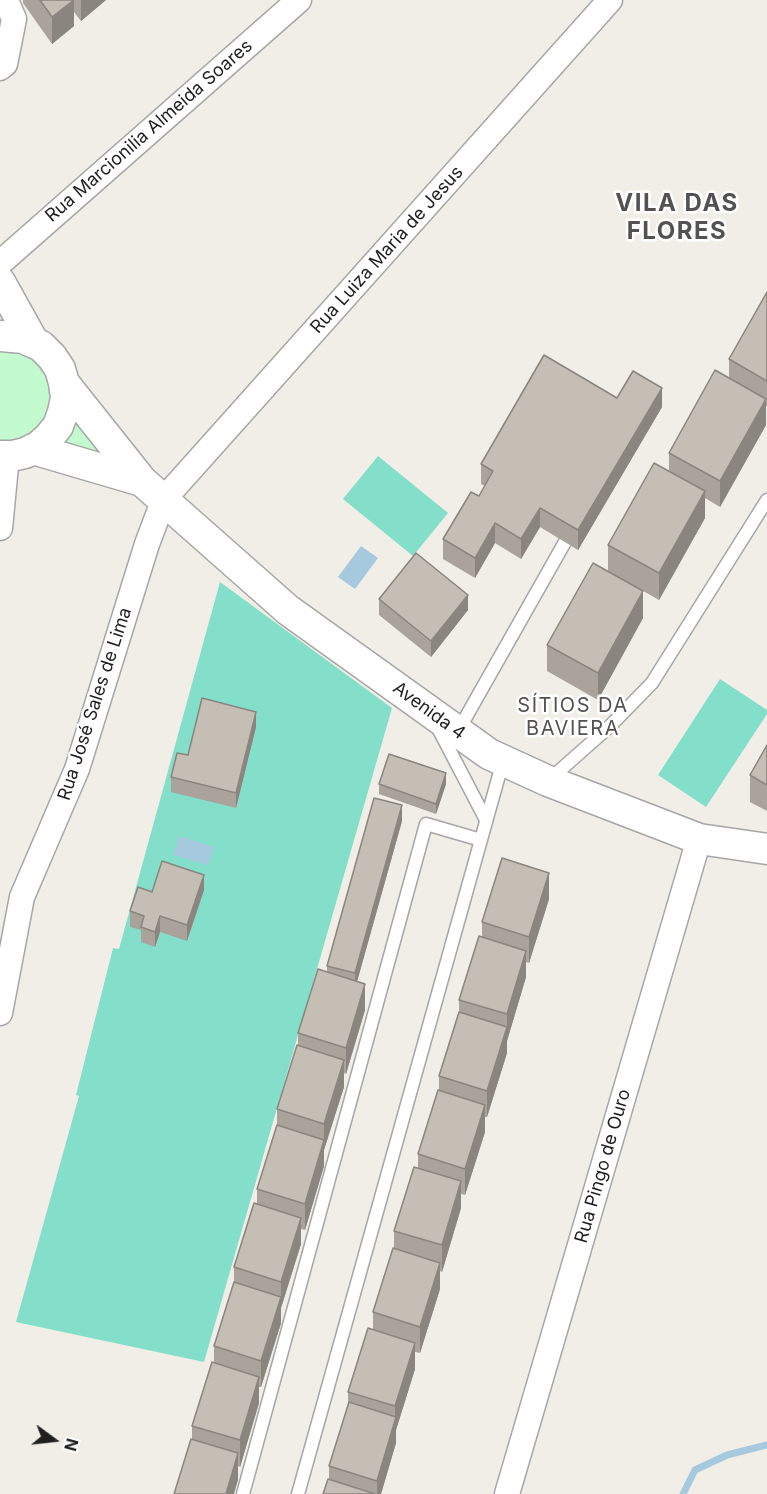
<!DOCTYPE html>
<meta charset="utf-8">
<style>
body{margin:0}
#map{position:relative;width:767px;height:1494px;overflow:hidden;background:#f0eee6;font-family:Inter,sans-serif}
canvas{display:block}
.north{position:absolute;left:24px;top:1410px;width:60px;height:60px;-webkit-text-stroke:4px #fff;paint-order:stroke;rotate:105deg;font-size:16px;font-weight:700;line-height:24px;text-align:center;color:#1f1f1f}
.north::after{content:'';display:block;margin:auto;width:21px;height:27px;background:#1f1f1f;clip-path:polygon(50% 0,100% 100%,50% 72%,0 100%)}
</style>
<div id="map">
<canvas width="767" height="1494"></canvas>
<div class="north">N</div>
</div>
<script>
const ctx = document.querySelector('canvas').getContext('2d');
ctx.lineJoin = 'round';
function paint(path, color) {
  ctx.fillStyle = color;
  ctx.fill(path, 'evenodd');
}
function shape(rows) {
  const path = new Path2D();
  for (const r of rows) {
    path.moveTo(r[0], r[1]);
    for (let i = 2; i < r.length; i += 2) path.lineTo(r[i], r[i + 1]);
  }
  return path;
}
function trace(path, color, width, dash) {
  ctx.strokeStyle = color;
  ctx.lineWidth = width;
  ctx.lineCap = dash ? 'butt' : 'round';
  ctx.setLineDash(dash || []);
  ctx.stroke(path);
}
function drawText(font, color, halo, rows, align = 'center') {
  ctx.font = font + ' Inter,sans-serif';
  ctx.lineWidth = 5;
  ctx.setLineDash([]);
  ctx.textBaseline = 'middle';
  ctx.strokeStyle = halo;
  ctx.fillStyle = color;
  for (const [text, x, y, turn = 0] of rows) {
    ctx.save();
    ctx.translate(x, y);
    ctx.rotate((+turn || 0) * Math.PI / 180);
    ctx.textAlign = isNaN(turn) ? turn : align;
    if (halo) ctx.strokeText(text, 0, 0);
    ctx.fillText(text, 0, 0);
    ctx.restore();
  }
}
const park = shape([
 [0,349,10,349,33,358,42,366,48,377,52,401,48,413,34,432,12,442,0,442],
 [72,406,137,481,58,440]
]);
const pitch = shape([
 [378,456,448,513,413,556,343,499],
 [220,582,392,708,204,1362,16,1322,79,1096,76,1095,113,948,119,949],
 [720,679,767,710,767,714,706,807,658,775]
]);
const water = shape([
 [361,546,378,558,355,589,338,577],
 [179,836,214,847,208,865,173,855]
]);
const stream = shape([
 [683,1494,695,1470,727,1455,767,1445]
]);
const service = shape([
 [438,728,486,820],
 [458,731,565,542],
 [549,780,610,726,652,683,767,500],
 [243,1494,426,824,481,840],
 [298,1494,503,761]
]);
const minor = shape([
 [0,68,5,64,14,19,6,0],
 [0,263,299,0],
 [0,528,7,456],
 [0,1013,22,897,77,769,147,544,164,499,610,0],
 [507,1494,699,839]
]);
const tertiary = shape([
 [0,282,34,343],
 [0,336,23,338,41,346,52,357,60,369,64,383,66,398,63,412,58,426,49,437,38,447,25,453,12,456,0,456],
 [64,383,142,481,288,610,489,754,548,781,699,839,767,849],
 [33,449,142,481]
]);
const wall = shape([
 [23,0,106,0,81,21,74,12,74,26,52,44,23,3],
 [767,292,767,407,766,406,766,425,720,507,705,498,705,518,659,600,608,571,608,545,669,471,669,453,729,378,729,359],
 [617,398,662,407,578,550,540,527,521,559,495,543,475,578,443,559,443,539,479,496,485,486,481,484,481,464],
 [379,599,468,610,431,657,379,615],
 [643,618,598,700,547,671,547,645],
 [256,727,236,808,171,792,171,777,188,755],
 [767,745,767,811,750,802,750,775],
 [379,784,446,784,436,814,379,794],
 [402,821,357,981,365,1010,346,1074,344,1073,344,1087,324,1150,324,1166,305,1230,301,1229,301,1244,281,1308,281,1323,261,1387,259,1387,259,1403,240,1467,238,1466,238,1480,192,1439,192,1426,214,1363,214,1346,234,1283,234,1267,257,1204,257,1189,277,1126,277,1109,298,1046,298,1033,327,972,327,966],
 [204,890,187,941,160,932,155,947,141,942,141,930,130,927,130,911,152,892],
 [549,899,529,963,526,962,526,977,507,1041,507,1053,487,1117,485,1117,485,1132,465,1195,461,1194,461,1208,442,1272,440,1271,440,1289,420,1353,415,1352,415,1369,396,1430,396,1443,381,1494,323,1494,329,1479,329,1466,348,1406,348,1392,373,1330,373,1312,394,1249,394,1231,418,1168,418,1154,439,1091,439,1076,459,1012,459,1000,482,937,482,922]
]);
const shadedWall = shape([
 [74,0,74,26,52,44,52,17],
 [81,0,106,0,81,21],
 [662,388,662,407,578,550,578,530],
 [766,399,766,425,720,507,720,481],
 [705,491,705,518,659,600,659,573],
 [540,508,540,527,521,559,521,539],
 [495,523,495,543,475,578,475,558],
 [643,591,643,618,598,700,598,673],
 [468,595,468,610,431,657,431,641],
 [256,712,256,727,236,808,236,793],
 [446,773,446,784,436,814,436,804],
 [402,805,402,821,355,989,355,973],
 [549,873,549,899,529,963,529,937],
 [204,875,204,890,187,941,187,925],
 [160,916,160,932,155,947,155,932],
 [526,951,526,977,507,1041,507,1014],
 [365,984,365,1010,346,1074,346,1048],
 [507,1027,507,1053,487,1117,487,1091],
 [344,1060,344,1087,324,1150,324,1124],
 [485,1105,485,1132,465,1195,465,1169],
 [324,1140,324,1166,305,1230,305,1204],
 [461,1181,461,1208,442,1272,442,1245],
 [301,1218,301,1244,281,1308,281,1282],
 [440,1263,440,1289,420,1353,420,1327],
 [281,1297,281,1323,261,1387,261,1361],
 [415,1343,415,1369,396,1430,396,1443,381,1494,377,1494,377,1481,395,1419,395,1406],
 [259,1377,259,1403,240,1467,240,1440],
 [238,1453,238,1480,234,1494,226,1494]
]);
const building = shape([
 [40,0,74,0,52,17,40,0],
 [767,292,767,381,729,359,767,292],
 [544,355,617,398,633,371,662,388,578,530,540,508,521,539,495,523,475,558,443,539,471,492,479,496,493,471,481,464,544,355],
 [715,370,766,399,720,481,669,453,715,370],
 [654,463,705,491,659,573,608,545,654,463],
 [416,553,468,595,431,641,379,599,416,553],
 [593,563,643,591,598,673,547,645,593,563],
 [202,698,256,712,236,793,171,777,177,753,188,755,202,698],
 [767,745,767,785,750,775,767,745],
 [389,754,446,773,436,804,379,784,389,754],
 [374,798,402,805,355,973,327,966,374,798],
 [502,858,549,873,529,937,482,922,502,858],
 [162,861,204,875,187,925,160,916,155,932,141,927,144,916,130,911,138,887,152,892,162,861],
 [479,936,526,951,507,1014,459,1000,479,936],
 [318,969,365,984,346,1048,298,1033,318,969],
 [459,1012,507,1027,487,1091,439,1076,459,1012],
 [297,1045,344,1060,324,1124,277,1109,297,1045],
 [438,1090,485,1105,465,1169,418,1154,438,1090],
 [277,1125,324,1140,305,1204,257,1189,277,1125],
 [414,1167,461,1181,442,1245,394,1231,414,1167],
 [254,1203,301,1218,281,1282,234,1267,254,1203],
 [393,1248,440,1263,420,1327,373,1312,393,1248],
 [234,1282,281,1297,261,1361,214,1346,234,1282],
 [368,1328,415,1343,395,1406,348,1392,368,1328],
 [212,1362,259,1377,240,1440,192,1426,212,1362],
 [349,1402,396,1417,377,1481,329,1466,349,1402],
 [191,1439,238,1453,226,1494,174,1494,191,1439],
 [328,1479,375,1494,323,1494,328,1479]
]);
const streetNames = [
 ["Rua Marcionilia Almeida Soares",149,131,-41],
 ["Rua Luiza Maria de Jesus",387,250,-48],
 ["Rua José Sales de Lima",95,704,-72],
 ["Avenida 4",429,711,36],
 ["Rua Pingo de Ouro",603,1166,-74]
];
const neighbourhoodNames = [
 ["SÍTIOS DA",573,706],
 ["BAVIERA",573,729]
];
const districtNames = [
 ["VILA DAS",677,204],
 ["FLORES",677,232]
];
paint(park, '#c3facf');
paint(pitch, '#83dfc9');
paint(water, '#a6c9de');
trace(stream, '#a6c9de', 7);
trace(service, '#a6a6a6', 15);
trace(minor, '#a6a6a6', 27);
trace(tertiary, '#a6a6a6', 33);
trace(service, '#fff', 12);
trace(minor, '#fff', 24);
trace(tertiary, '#fff', 30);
paint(wall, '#a9a39c');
paint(shadedWall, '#8a857f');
paint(building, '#c5beb5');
trace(building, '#8a857f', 1.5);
drawText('18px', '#1f1f1f', '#fff', streetNames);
ctx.letterSpacing = '1.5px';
drawText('20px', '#525252', '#fff', neighbourhoodNames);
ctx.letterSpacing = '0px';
ctx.letterSpacing = '1.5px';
drawText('bold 24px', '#525252', '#fff', districtNames);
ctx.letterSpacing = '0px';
</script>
